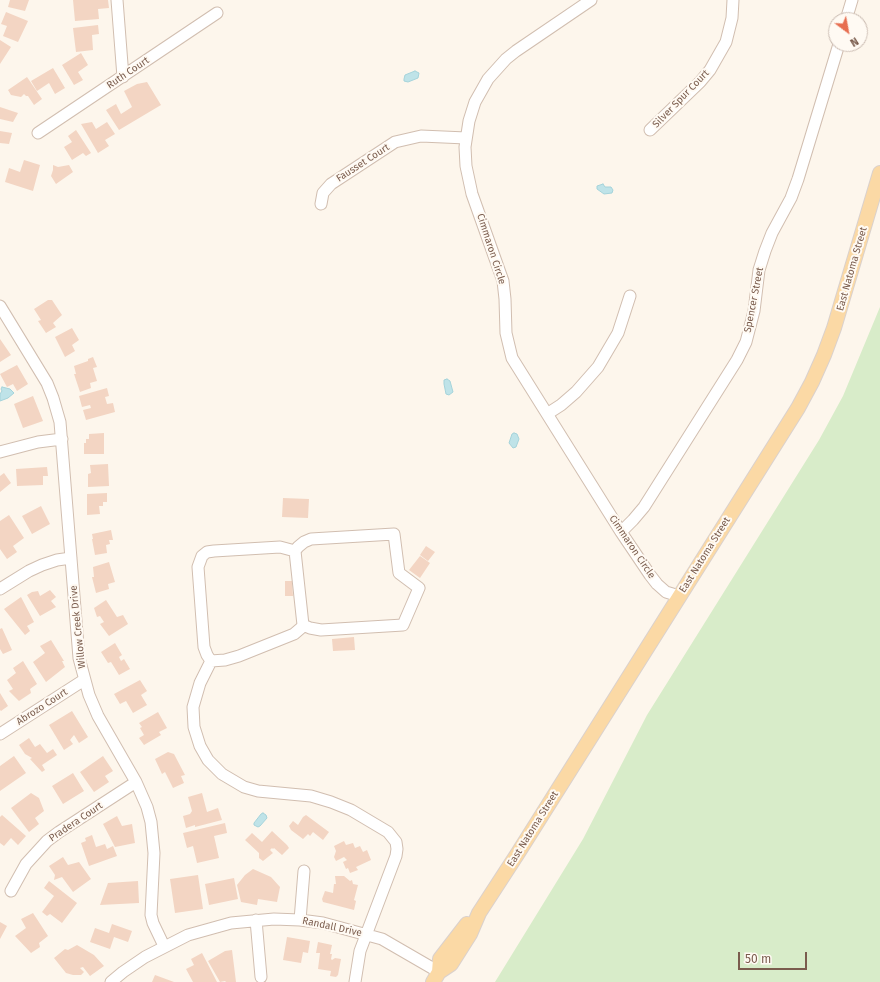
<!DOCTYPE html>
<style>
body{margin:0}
#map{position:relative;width:880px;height:982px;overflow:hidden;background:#fdf6ec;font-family:"Fira Sans",sans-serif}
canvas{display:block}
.north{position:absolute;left:828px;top:12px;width:40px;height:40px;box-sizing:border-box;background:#fffaf3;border:1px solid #cabbb1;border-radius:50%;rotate:148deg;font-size:11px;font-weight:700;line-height:16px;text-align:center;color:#7a5c4d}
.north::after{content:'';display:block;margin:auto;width:14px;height:18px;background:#e76f51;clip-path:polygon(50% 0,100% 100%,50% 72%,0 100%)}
.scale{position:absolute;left:738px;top:952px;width:69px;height:18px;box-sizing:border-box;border:2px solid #7a5c4d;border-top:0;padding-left:5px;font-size:12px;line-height:14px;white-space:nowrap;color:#7a5c4d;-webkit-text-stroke:3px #fffaf3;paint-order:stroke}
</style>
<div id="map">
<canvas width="880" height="982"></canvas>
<div class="north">N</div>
<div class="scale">50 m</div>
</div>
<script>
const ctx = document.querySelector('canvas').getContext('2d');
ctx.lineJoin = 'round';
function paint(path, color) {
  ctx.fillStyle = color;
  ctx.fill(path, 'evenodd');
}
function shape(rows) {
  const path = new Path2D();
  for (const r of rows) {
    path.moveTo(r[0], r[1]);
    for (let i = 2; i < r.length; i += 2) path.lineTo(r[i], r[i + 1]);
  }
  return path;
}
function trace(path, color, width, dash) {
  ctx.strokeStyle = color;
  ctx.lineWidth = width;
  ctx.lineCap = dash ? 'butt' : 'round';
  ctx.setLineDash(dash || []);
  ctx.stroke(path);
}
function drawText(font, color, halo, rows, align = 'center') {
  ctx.font = font + ' "Fira Sans",sans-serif';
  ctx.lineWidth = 4;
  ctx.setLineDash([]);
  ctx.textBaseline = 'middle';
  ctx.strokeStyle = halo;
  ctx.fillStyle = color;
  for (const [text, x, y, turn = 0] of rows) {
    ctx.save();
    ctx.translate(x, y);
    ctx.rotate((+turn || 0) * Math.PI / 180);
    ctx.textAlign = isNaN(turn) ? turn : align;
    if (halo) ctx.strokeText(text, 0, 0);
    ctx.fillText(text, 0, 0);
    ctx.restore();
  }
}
const green = shape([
 [880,307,880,982,495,982,583,839,647,715,819,440,843,396]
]);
const water = shape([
 [415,71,419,73,418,78,408,82,404,81,404,79,405,75,415,71],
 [603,184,605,187,611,187,613,190,612,193,604,194,597,189,597,186,603,184],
 [447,379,450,381,453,392,449,395,446,394,444,384,444,380,447,379],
 [2,387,10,389,14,393,8,398,0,401,0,394,2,391,1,389,2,387],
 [514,433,517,434,519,439,516,447,513,448,509,443,512,434,514,433],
 [263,813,266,815,267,818,260,826,258,827,254,825,254,823,261,814,263,813]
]);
const building = shape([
 [10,0,29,0,25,11,8,7],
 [73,0,108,0,109,8,98,9,99,19,75,21],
 [6,12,28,21,18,42,3,36,7,26,1,24],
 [98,25,99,34,92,35,93,50,76,52,73,28],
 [0,40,11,47,0,64],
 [81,53,88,65,78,72,83,80,74,85,62,65],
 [53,68,65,88,55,94,49,83,37,91,31,81],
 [27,77,42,99,34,105,28,96,26,96,24,94,21,97,11,95,8,90],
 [147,82,161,105,119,130,106,110,116,104,121,114,132,107,124,91,137,84],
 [0,107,18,113,13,122,0,119],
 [92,122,96,129,107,122,115,134,105,140,109,146,98,153,81,124],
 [76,130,91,153,86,156,83,153,72,160,64,147,72,142,68,136],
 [0,131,12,133,9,144,0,143],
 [24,160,40,165,33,191,5,182,9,168,20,172],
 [53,165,58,167,69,165,73,172,56,184,51,176,53,170],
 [48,300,52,300,62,315,53,323,56,327,46,333,38,321,41,320,34,309],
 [72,328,79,340,72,345,75,351,65,357,55,337],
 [0,339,11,355,0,362],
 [93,357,97,367,93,368,97,381,90,383,91,388,80,392,74,374,76,374,74,366,88,361,88,359],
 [17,365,28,384,17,391,13,384,7,387,0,374],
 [107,388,109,396,105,397,107,404,113,403,115,412,86,420,83,410,91,408,90,405,82,407,79,396],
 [33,396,43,421,23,428,14,404],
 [104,433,104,454,84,454,84,443,86,443,86,439,89,439,89,434],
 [108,464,109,486,88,487,88,474,91,473,90,465],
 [47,467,48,476,43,476,43,485,17,486,16,469],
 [4,473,11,483,0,492,0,476],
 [107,493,107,502,103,502,103,506,99,506,100,514,87,515,87,494],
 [283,498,309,499,308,518,282,517],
 [41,506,50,524,32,534,22,516],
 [9,515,24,538,13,546,17,552,7,559,0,549,0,521],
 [111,530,113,540,109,540,110,544,106,545,107,553,95,555,92,539,93,539,92,534],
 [426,546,435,552,428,561,420,555],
 [420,556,430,563,420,578,409,570],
 [109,562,115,582,108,584,109,589,96,593,92,577,94,577,93,567],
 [285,581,292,581,293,596,285,596],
 [50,590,56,597,51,601,56,607,40,616,27,595,32,592,38,591,40,596],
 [21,597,34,622,27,626,30,631,25,635,4,609],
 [106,600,117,617,123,615,128,624,109,636,100,624,104,622,100,616,97,617,94,608],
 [2,628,12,650,3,654,0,649,0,629],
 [354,637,355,650,333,651,332,639],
 [51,640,64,661,62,661,65,667,46,682,33,662,45,653,40,646],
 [115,643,122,655,119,657,121,661,124,659,130,669,119,675,111,662,108,663,101,652],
 [23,661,37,684,30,689,31,693,19,701,9,691,13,689,7,680,16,673,13,668],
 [140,680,147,691,141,695,147,705,133,713,126,701,120,704,114,694],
 [0,693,8,706,1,711,0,710],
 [72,711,88,737,79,743,74,735,70,740,73,744,64,750,49,725],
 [158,712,167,728,159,732,161,735,144,745,139,738,144,735,140,728,142,727,139,723],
 [29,738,35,747,40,744,47,753,53,749,57,755,42,765,45,770,42,772,30,759,32,758,25,754,19,745],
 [168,752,174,754,185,775,181,776,184,783,173,788,165,772,162,774,155,759],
 [14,756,26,773,0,791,0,766],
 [103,756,113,771,105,776,109,782,94,792,80,772],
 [73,773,84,791,63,804,52,786],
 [31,793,39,798,44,811,35,818,39,824,29,832,11,808],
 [202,793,207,812,218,808,222,820,195,827,195,825,186,828,183,816,190,814,192,811,188,797],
 [2,815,26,836,18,845,11,838,4,846,0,843,0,817],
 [306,815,329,832,323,840,313,832,310,836,308,834,303,839,291,830,289,826,293,821,298,825,303,817],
 [117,816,122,826,132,824,135,843,115,847,103,824],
 [225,823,227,833,214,836,219,858,197,863,193,846,187,848,183,833],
 [272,831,287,845,289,848,282,855,274,848,273,849,272,848,270,850,273,853,263,861,259,858,259,853,245,840,252,833,262,842],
 [92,835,96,847,105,844,107,849,113,846,117,856,89,866,81,843,86,841,85,838],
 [344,841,346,845,353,843,355,848,360,846,363,852,367,850,371,860,356,867,358,870,350,873,348,868,346,869,343,862,347,860,344,857,336,861,334,857,336,851,334,846],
 [63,857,68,865,79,862,91,879,73,892,62,877,54,880,55,875,49,866],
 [253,869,271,877,280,887,277,902,258,899,257,905,241,902,237,885,245,875],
 [198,875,203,909,175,913,170,879],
 [335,876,344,876,350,881,352,880,353,884,358,885,354,900,356,901,354,910,323,902,322,899,325,891,333,893,334,884,336,884],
 [234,878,238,899,209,905,205,884],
 [49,881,77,903,62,923,50,914,47,916,42,912,54,896,44,888],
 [138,881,139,903,100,905,108,883],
 [33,913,48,936,39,943,40,947,31,953,15,936,26,928,21,919],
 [0,922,7,926,0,939],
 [112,924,132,931,128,942,114,937,110,949,90,942,95,928,109,933],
 [287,937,310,941,308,953,303,952,301,963,283,960],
 [318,942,332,945,330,954,332,954,331,959,332,960,335,958,341,959,338,975,336,977,330,976,331,971,318,969,320,953,316,953],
 [77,945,94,955,104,966,90,976,83,967,80,968,84,972,81,975,73,975,66,973,54,958,65,949,68,950],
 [232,950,236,982,226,982,225,981,220,982,208,961,225,951],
 [202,953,217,982,193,982,186,969,194,965,191,959],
 [155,975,174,982,152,982]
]);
const minor = shape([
 [117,0,123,77],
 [591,0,516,51,506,59,488,79,475,102,469,121,465,147,466,166,472,194,503,281,505,299,506,333,512,358,621,532,650,575,657,584,666,592,679,596],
 [846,20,852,0],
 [650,130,700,82,710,70,726,42,732,18,733,0],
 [38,133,217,13],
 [321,204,323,193,331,184,395,142,421,136,466,138],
 [0,306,47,383,53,398,60,422,79,658,89,695,98,716,136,782,147,807,151,822,154,853,151,915,153,923,164,946],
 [547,414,561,405,576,392,598,367,618,333,630,296],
 [0,452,38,442,62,439],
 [621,532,633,520,644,507,737,360,746,342,754,311,759,270,765,251,772,233,791,198,798,179,839,44],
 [0,589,29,571,42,565,57,560,71,558],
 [303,625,310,628,321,630,403,625,419,588,399,573,394,534,311,539,304,542,298,547,295,551,303,625,301,628,294,634,239,656,225,660,211,661,200,683,193,707,194,727,200,746,208,760,222,774,244,787,258,791,311,796,331,802,351,810,388,832,396,842,397,849,396,856,360,951,355,982],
 [211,661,207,655,204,647,198,567,202,556,207,552,214,551,280,547,295,551],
 [0,734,84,680],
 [11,891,26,864,47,841,59,832,136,782],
 [256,920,261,977],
 [300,920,304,871],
 [111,982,123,972,145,957,188,935,231,923,274,919,300,920,323,923,382,939,439,972]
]);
const major = shape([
 [439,972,440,959,467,924],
 [433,982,439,972,451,964,470,934,479,913,518,853,798,408,812,382,824,355,834,328,880,173]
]);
const streetNames = [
 ["Ruth Court",128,73,-34],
 ["Silver Spur Court",681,99,-46],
 ["Fausset Court",363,163,-33],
 ["Cimmaron Circle",491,249,72],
 ["East Natoma Street",852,269,-74],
 ["Spencer Street",754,300,-79],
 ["Cimmaron Circle",632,547,56],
 ["East Natoma Street",705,555,-58],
 ["Willow Creek Drive",78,627,-96],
 ["Abrozo Court",42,707,-33],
 ["Pradera Court",76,822,-34],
 ["East Natoma Street",533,829,-58],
 ["Randall Drive",332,927,12]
];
paint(green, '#d8ecc9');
paint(water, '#bfe3e8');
trace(water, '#a5d3da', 1);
paint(building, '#f3d5c3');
trace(minor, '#d1beb0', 13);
trace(major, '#dad1cd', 16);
trace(minor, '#fff', 11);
trace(major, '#fbd9a5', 14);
drawText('10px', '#7a5c4d', '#fffaf3', streetNames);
</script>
